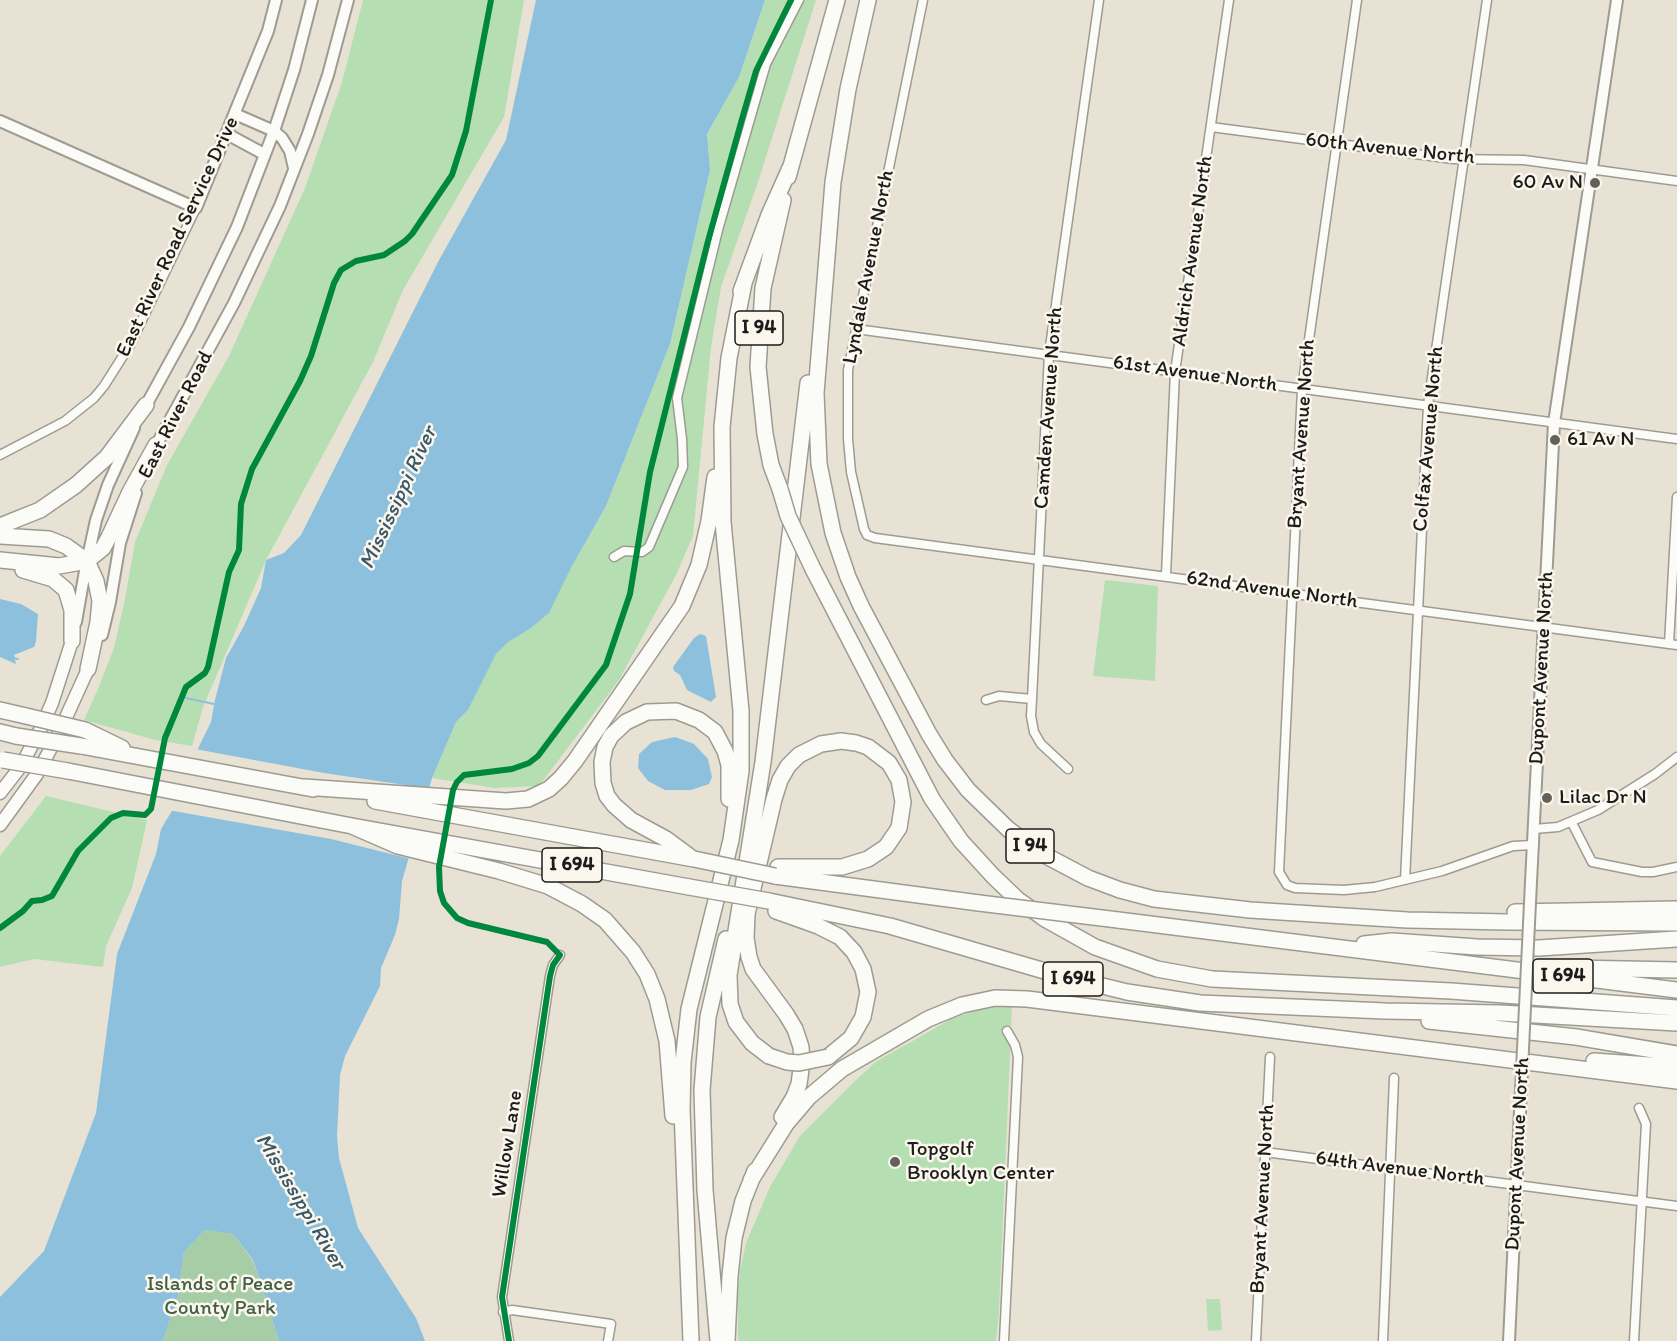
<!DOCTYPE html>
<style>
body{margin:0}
canvas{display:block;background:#e7e2d3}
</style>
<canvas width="1677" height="1341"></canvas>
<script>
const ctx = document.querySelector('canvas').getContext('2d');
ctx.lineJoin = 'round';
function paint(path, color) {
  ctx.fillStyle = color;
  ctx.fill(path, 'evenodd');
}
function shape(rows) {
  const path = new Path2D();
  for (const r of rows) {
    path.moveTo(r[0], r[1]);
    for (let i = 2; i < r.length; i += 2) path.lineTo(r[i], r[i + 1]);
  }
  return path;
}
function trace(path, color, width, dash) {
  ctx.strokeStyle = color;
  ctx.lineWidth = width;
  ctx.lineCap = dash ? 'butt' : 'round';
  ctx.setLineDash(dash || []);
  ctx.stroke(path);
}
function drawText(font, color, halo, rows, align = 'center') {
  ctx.font = font + ' Itim,sans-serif';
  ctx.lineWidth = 5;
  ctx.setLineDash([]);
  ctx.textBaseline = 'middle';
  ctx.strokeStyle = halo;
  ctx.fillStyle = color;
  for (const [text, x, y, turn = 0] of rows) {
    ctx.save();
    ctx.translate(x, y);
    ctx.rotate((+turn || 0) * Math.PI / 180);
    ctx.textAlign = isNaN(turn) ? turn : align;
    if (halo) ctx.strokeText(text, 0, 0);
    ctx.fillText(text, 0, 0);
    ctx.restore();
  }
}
const green = shape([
 [363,0,524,0,504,117,403,290,373,362,266,560,203,707,192,746,155,740,84,720,98,689,114,648,125,599,135,542,167,465,229,356,305,188,342,82],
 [765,0,816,0,757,185,721,287,711,347,693,536,676,575,619,680,539,786,495,788,432,778,456,722,468,710,496,654,507,643,531,628,549,613,571,568,606,506,670,344,710,170,707,134,739,77],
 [1105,580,1158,586,1155,681,1093,676],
 [46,796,147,820,132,888,106,946,103,967,34,959,0,967,0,856],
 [999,1006,1012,1006,999,1311,996,1341,738,1341,738,1294,740,1271,746,1243,770,1187,800,1136,858,1078,877,1061,953,1018,977,1010],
 [1206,1299,1220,1299,1222,1330,1208,1331]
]);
const forest = shape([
 [205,1230,233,1234,253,1261,279,1341,163,1341,178,1295,184,1252]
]);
const water = shape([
 [536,0,765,0,739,77,707,134,710,170,670,344,606,506,571,568,549,613,531,628,507,643,496,654,468,710,456,722,432,778,402,881,399,919,395,935,381,968,380,986,345,1056,340,1075,337,1136,339,1158,358,1228,416,1318,425,1341,279,1341,253,1260,233,1234,205,1230,184,1252,178,1295,163,1341,0,1341,0,1297,44,1251,96,1113,117,954,156,854,161,829,187,786,187,771,211,722,215,700,226,658,244,626,261,588,266,560,284,553,301,535,438,262,506,140],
 [0,599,21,604,38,614,36,642,34,647,14,655,16,664,0,657],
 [700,634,706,636,716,697,711,702,687,690,680,675,674,671,673,667,694,638],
 [675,737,694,744,708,759,712,777,709,784,691,790,665,790,648,781,638,768,639,754,652,742]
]);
const pier = shape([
 [195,749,324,773,432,789,411,859,331,839,168,810,184,785,184,771]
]);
const stream = shape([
 [14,658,18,659],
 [186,698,214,704]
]);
const minor = shape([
 [923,0,848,370,848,439,851,472,864,529,867,535,875,538,1677,645],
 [1357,0,1302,389,1279,872,1287,885,1295,888,1344,890,1375,887,1442,871,1513,846,1534,845],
 [1211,127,1453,159,1524,160,1677,181],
 [856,329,1677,439],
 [0,455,65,421,94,398,104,386,130,345,196,208],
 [614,557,624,551,642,552,649,547,683,467,682,439,677,398,718,230,766,64,799,0],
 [1166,575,1175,372,1229,0],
 [1669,644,1677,497],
 [986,700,999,696,1032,699],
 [1068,769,1041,744,1034,732,1031,716,1032,699,1049,354,1099,0],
 [1572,823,1592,862,1642,872,1653,872,1677,867],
 [1534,829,1558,827,1598,810,1655,774,1677,757],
 [1405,880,1428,405,1487,0],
 [1265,1152,1677,1206],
 [503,1312,512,1310,611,1324,608,1341],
 [509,1341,502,1297,550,976,553,965,560,955],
 [1004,1341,1018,1057,1015,1045,1007,1031],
 [1256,1341,1270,1057],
 [1383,1341,1394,1078],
 [1634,1341,1646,1124,1639,1108]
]);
const tertiary = shape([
 [235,114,274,131,282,138,290,151,294,168],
 [0,121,196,208,268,31,276,0],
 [227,134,264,154],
 [144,409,189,327,237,227,274,131,294,70,312,0],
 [153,451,234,303,280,206,308,134,328,75,348,0],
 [76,622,85,571,96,520,108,485,134,428],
 [102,635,110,602,120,543,136,493],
 [1531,882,1554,423,1617,0],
 [1509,1341,1521,1090]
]);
const secondary = shape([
 [0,793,21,766,40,730,52,703,72,641],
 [0,825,37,774,58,735,88,669]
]);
const motorway = shape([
 [868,0,848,89,833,182,816,393,819,464,833,533,848,577,861,606,929,734,945,760,968,790,1008,829,1037,851,1088,878,1120,890,1154,899,1250,910,1407,920,1508,922,1677,923],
 [788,177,837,0],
 [741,291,769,215,790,168],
 [780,489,771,465,765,434,758,367,763,288,783,200],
 [0,526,40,510,76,485,107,457,146,405],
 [0,536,49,539,66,546,87,561,96,581,100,601,98,622,88,669],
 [0,560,59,566,87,561,103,548,109,537,130,492,156,445],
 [813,569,932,799,961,841,993,876,1017,899,1045,919,1095,947,1157,969,1212,979,1451,991,1677,1008],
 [23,570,53,579,66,590,72,610,72,641],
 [0,710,26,716],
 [85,730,122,748],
 [0,732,16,736],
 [81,746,313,789],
 [68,771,352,826,689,887],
 [304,787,506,801,528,799,549,789,561,778,575,761,682,606,699,565,709,521,715,477],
 [375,801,694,859],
 [352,826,398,846,499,871,548,886,582,904,605,920,633,952,647,974,657,999,667,1041,673,1116],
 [689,856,666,839,631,820,614,805,607,796,603,783,602,762,605,747,611,736,626,722,647,712,676,711,699,720,715,732,725,751,729,765,729,799],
 [778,867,842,867,868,859,886,847,899,828,903,802,899,780,889,763,868,747,856,743,841,741,821,744,799,755,788,766,780,780,774,799,747,914,746,938,749,957,753,969,786,1014,795,1029,801,1047,802,1062,799,1084,794,1097,782,1117],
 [775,876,979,903],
 [769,901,890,926,1062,976,1127,992,1200,1003,1385,1011,1500,1013,1677,1023],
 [776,911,818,926,840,937,854,952,863,969,868,992,863,1017,851,1038,828,1057],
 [1515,912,1677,909],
 [1118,920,1677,990],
 [1364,944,1392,941,1477,947,1539,948,1677,939],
 [1572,968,1677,970],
 [1429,1021,1576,1037,1677,1054],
 [769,1056,752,1043,736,1022,730,1004,729,975,763,762,808,383],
 [1594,1061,1677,1067],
 [751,1180,786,1124,809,1097,842,1069,928,1019,962,1005,995,998,1027,999,1677,1081],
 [691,1341,682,1110,683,1062,689,1009,731,840,741,771,741,711,723,522,722,427,729,358,744,283],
 [718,1341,705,1190,702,1090,708,1017,726,939],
 [727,1341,730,1276,734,1238,743,1201,755,1171]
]);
const tertiaryBridge = shape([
 [1521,1090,1531,882]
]);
const motorwayBridge = shape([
 [780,489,788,516,813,569],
 [26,716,85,730],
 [16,736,81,746],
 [3,760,68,771],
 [694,859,775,876],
 [689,887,769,901],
 [979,903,1118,920],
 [769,1056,787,1062,799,1063,828,1057]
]);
const cycleway = shape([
 [0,928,23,911,32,901,42,900,52,896,78,851,111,818,123,813,145,815,151,809,165,738,186,687,205,673,208,667,229,572,239,550,241,504,252,469,300,381,311,356,334,283,341,270,356,261,384,255,405,241,412,234,452,175,466,131,491,0],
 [509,1341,502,1297,550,976,553,965,560,955,547,942,468,923,457,918,444,903,440,891,439,867,453,790,457,782,464,775,512,769,529,763,538,756,606,665,630,594,650,472,708,241,742,119,756,71,791,0]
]);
const markers = [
 [1595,183,6,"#63615c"],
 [1555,440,6,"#63615c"],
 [1547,798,6,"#63615c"],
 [895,1162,6,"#63615c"]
];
const shields = [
 [759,328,48],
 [1030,846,48],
 [572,865,60],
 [1563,976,60],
 [1073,979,60]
];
const shieldNames = [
 ["I 94",759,328],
 ["I 94",1030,846],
 ["I 694",572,865],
 ["I 694",1563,976],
 ["I 694",1073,979]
];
const streetNames = [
 ["60th Avenue North",1390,149,6],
 ["East River Road Service Drive",178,237,-65],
 ["Aldrich Avenue North",1193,251,-82],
 ["Lyndale Avenue North",869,267,-79],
 ["61st Avenue North",1195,374,8],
 ["Camden Avenue North",1049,408,-86],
 ["East River Road",176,415,-63],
 ["Bryant Avenue North",1302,434,-86],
 ["Colfax Avenue North",1429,439,-85],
 ["62nd Avenue North",1272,590,8],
 ["Dupont Avenue North",1542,668,-87],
 ["Willow Lane",508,1144,-81],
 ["Dupont Avenue North",1518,1154,-87],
 ["64th Avenue North",1400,1169,7],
 ["Bryant Avenue North",1263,1199,-87]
];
const poiNames = [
 ["60 Av N",1583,183,"right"],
 ["61 Av N",1567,440],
 ["Lilac Dr N",1559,798],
 ["Topgolf",907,1150],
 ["Brooklyn Center",907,1174]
];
const parkNames = [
 ["Islands of Peace",220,1285],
 ["County Park",220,1309]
];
const waterNames = [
 ["Mississippi River",399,498,-65],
 ["Mississippi River",300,1202,59]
];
paint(green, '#b6deb3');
paint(forest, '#a7cda6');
paint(water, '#8dc0dc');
paint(pier, '#e7e2d3');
trace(stream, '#8dc0dc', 2);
trace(minor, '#9e9b92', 11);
trace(tertiary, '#9e9b92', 14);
trace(secondary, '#9e9b92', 15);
trace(motorway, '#9e9b92', 18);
trace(minor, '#fbfbf8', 8);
trace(tertiary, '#fbfbf8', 10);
trace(secondary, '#fbfbf8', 12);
trace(motorway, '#fbfbf8', 15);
trace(tertiaryBridge, '#9e9b92', 14, []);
trace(motorwayBridge, '#9e9b92', 18, []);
trace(tertiaryBridge, '#fbfbf8', 10);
trace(motorwayBridge, '#fbfbf8', 15);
trace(cycleway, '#00873e', 6);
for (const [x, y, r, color] of markers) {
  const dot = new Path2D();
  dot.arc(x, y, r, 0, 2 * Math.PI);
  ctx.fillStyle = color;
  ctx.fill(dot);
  trace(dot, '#fbf7ec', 2);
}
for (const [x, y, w] of shields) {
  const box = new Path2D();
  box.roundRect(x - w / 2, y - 17, w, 34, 4.5);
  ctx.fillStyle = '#fbf7ec';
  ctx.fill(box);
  trace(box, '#1c1c1c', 1.5);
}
drawText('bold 20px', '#1c1c1c', null, shieldNames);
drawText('21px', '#1c1c1c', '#fbf7ec', streetNames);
drawText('21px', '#1c1c1c', '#fbf7ec', poiNames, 'left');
drawText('21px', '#445f48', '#fbf7ec', parkNames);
drawText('italic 22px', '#3a586a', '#fbf7ec', waterNames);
</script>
